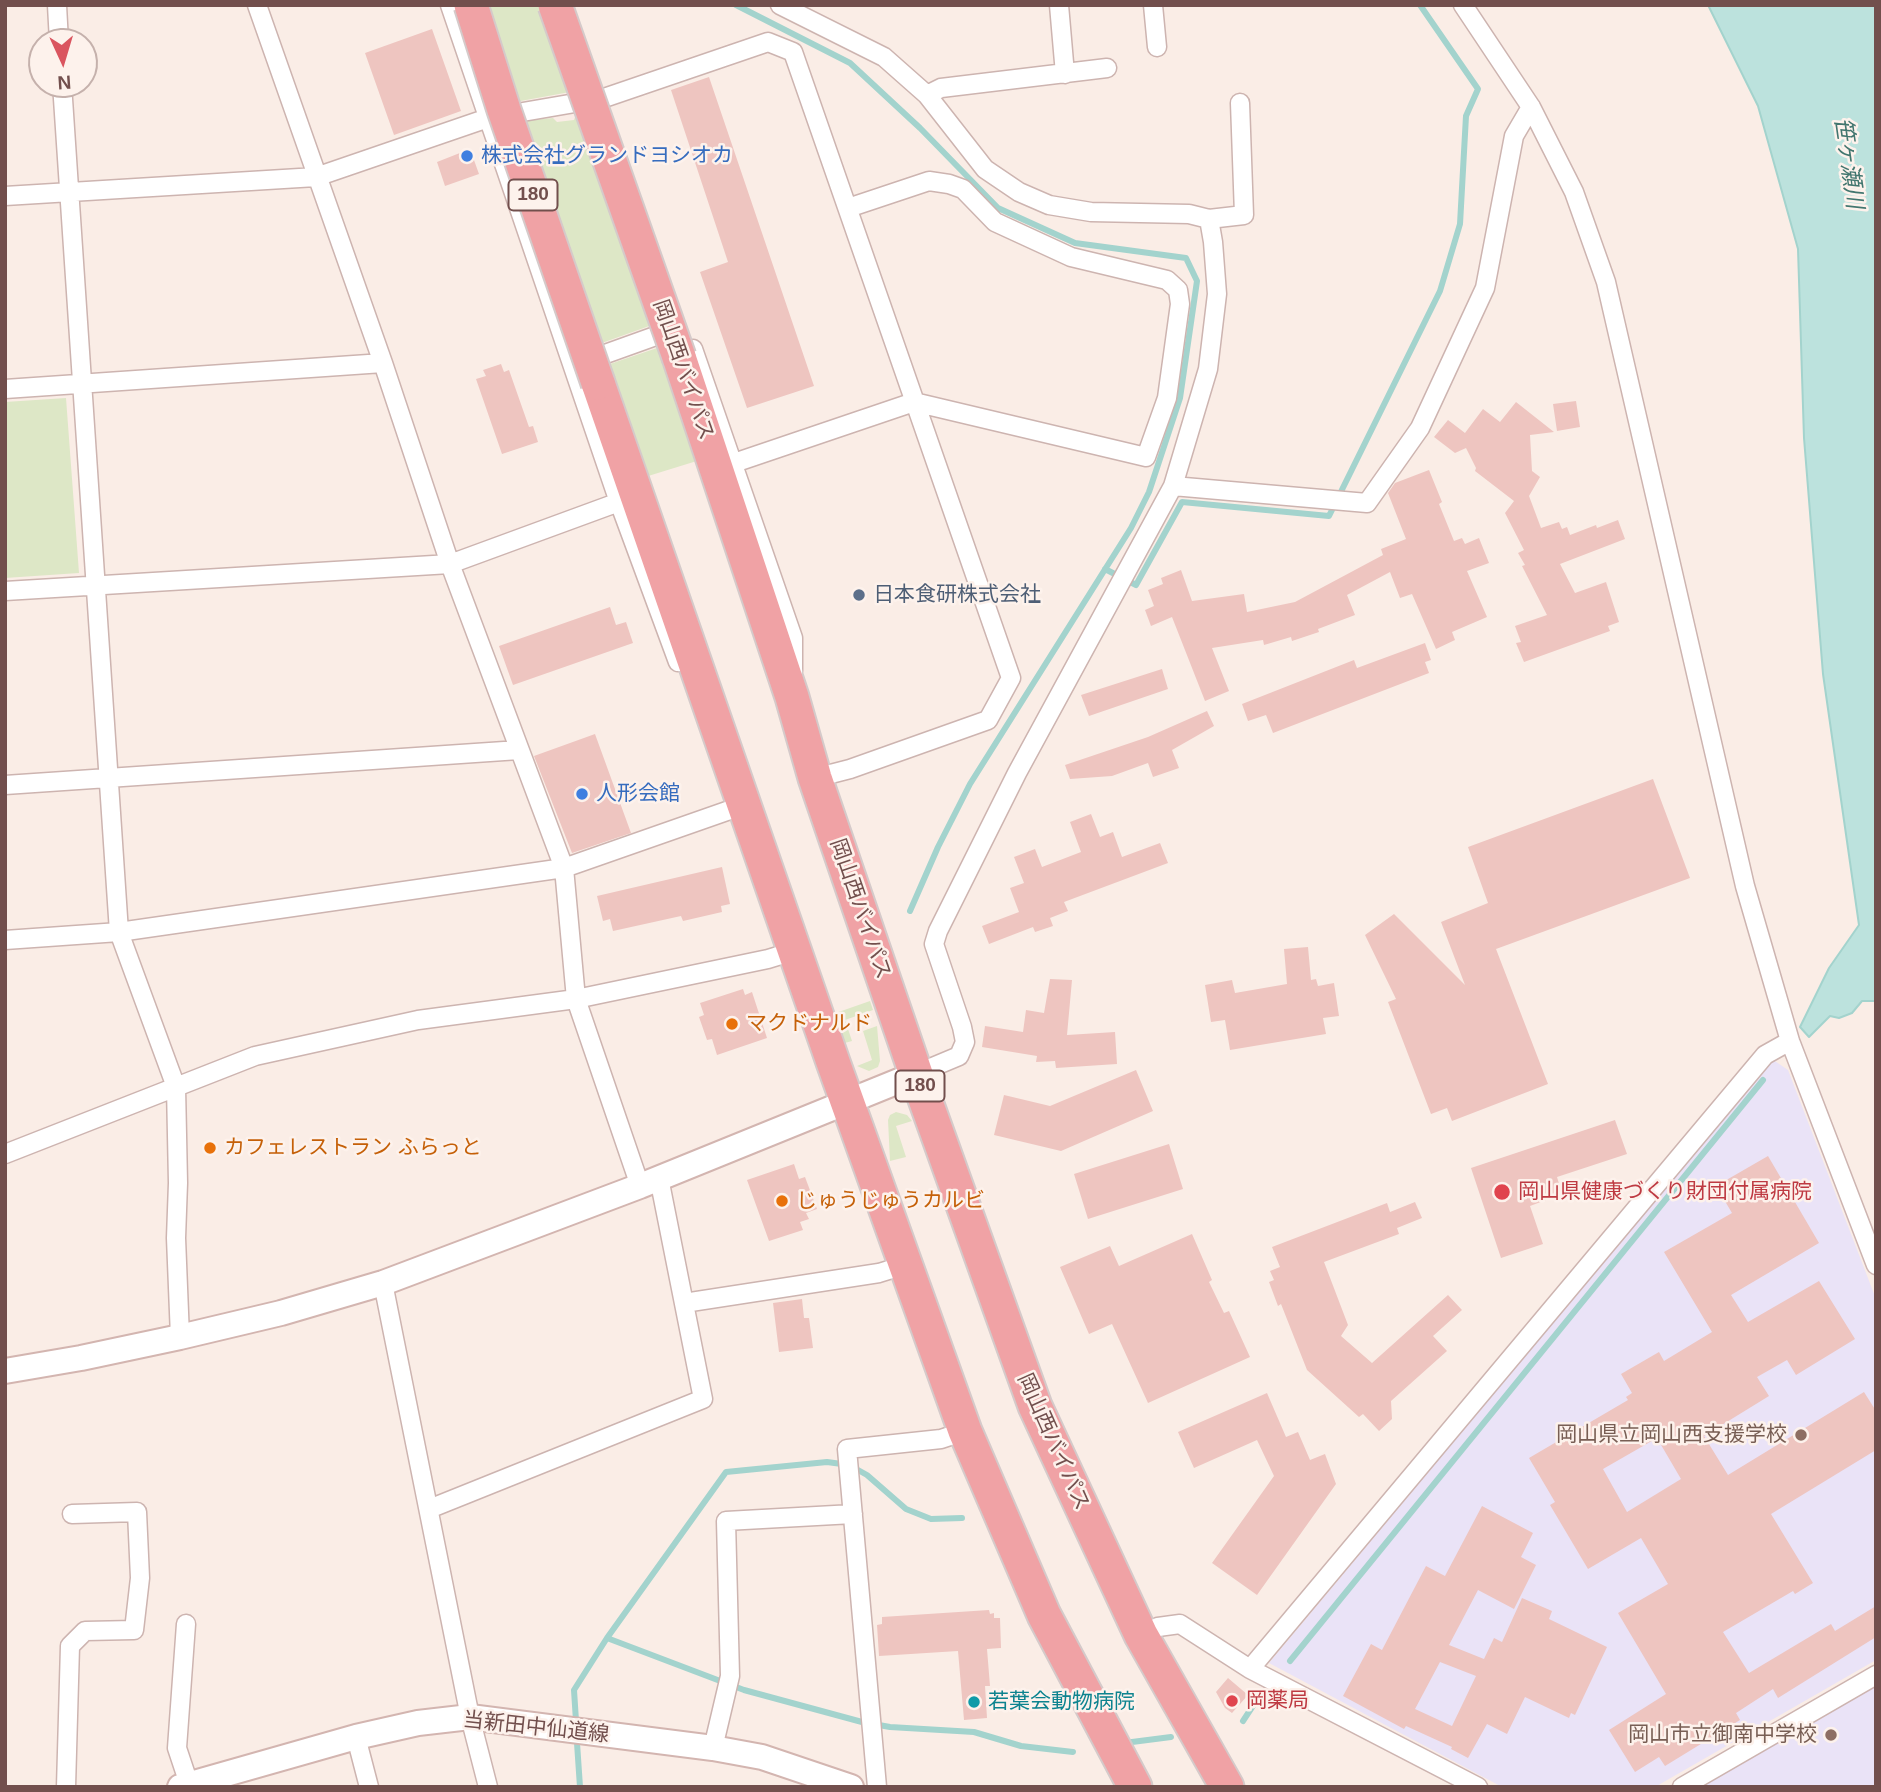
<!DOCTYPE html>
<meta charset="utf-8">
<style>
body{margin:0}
#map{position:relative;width:1881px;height:1792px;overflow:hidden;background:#faede6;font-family:Arial,sans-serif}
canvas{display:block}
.frame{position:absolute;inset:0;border:7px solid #724f4d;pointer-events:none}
.north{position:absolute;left:28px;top:28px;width:70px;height:70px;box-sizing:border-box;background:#fdf2ec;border:2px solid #c5b1ac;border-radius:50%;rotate:176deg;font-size:19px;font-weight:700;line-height:28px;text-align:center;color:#724f4d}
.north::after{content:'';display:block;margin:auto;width:24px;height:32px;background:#da555f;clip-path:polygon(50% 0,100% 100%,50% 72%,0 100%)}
</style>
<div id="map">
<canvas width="1881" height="1792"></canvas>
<div class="frame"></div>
<div class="north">N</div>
</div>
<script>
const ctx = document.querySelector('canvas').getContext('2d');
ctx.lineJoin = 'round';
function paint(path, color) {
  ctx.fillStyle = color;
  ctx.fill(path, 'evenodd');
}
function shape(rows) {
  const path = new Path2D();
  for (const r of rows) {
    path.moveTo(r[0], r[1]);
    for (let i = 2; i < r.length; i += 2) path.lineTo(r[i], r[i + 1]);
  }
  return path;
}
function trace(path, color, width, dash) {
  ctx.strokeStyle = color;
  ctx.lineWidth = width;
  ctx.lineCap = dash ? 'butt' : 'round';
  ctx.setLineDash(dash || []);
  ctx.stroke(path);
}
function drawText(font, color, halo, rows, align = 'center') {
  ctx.font = font + ' Arial,"Noto Sans JP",sans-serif';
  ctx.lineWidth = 5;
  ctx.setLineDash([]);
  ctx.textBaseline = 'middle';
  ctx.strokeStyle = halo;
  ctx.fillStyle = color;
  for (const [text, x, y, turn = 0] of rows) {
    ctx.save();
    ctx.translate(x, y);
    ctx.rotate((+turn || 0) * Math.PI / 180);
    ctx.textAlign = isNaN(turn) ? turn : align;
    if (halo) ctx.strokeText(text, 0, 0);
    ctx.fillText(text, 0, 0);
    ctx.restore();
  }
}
const education = shape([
 [1769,1057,1788,1070,1876,1299,1876,1660,1655,1787,1502,1787,1269,1663,1627,1234],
 [1876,1683,1876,1787,1697,1787]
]);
const green = shape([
 [484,5,540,5,570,92,515,102],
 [577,112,652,325,599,344,520,121,553,118,557,122,574,120],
 [660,347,700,460,645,477,607,365],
 [66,398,79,573,5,578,5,402],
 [870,1001,873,1010,845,1020,852,1041,841,1044,830,1015],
 [877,1026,880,1061,878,1067,869,1071,857,1066,872,1060,863,1031],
 [896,1112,907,1115,912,1121,896,1126,906,1157,890,1161,888,1120,890,1115]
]);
const water = shape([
 [1708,5,1876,5,1876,1001,1862,1001,1852,1013,1839,1018,1830,1016,1809,1037,1800,1027,1829,968,1859,925,1823,674,1804,438,1798,249,1758,106,1708,5]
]);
const stream = shape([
 [736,5,850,63,920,128,998,208,1075,243,1186,258,1197,281,1180,398,1149,492,1131,528,970,784,938,847,910,911],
 [1105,569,1136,585,1182,502,1329,516,1440,291,1460,224,1466,116,1478,89,1420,5],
 [607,1638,744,1690,862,1722,890,1727,974,1732,1021,1746,1073,1752],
 [1290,1661,1763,1080],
 [576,1721,574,1690,607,1638,726,1472,827,1462,849,1465,867,1475,906,1509,931,1519,962,1518],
 [1243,1721,1260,1695],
 [1132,1742,1171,1737],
 [577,1743,580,1787]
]);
const building = shape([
 [432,29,461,111,394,135,365,53],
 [709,77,814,386,747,408,700,272,728,262,671,90],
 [470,149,479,174,445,186,437,162],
 [501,364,504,372,509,370,529,427,533,426,538,442,502,454,476,379,486,376,483,370],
 [1576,401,1580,427,1557,431,1553,404],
 [1516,402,1554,432,1530,435,1532,471,1540,477,1529,496,1541,528,1559,522,1562,529,1567,527,1570,535,1596,525,1597,528,1618,520,1625,539,1560,564,1575,593,1606,582,1619,622,1608,626,1610,631,1524,662,1516,643,1521,642,1515,626,1547,615,1522,566,1525,565,1518,553,1524,550,1505,513,1514,501,1475,471,1476,468,1466,448,1455,453,1434,437,1448,420,1465,433,1483,409,1500,422],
 [1429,470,1442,502,1439,504,1454,541,1462,538,1465,544,1479,538,1489,563,1467,571,1487,617,1452,632,1455,640,1436,649,1412,594,1400,598,1390,572,1347,595,1355,615,1318,629,1319,632,1292,641,1291,637,1264,645,1263,640,1212,648,1229,691,1205,701,1172,617,1151,626,1145,610,1154,606,1148,590,1163,584,1161,578,1181,570,1192,601,1244,594,1247,612,1295,602,1383,555,1381,549,1406,539,1388,493,1395,483],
 [610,607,616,625,626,622,633,643,513,685,499,646],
 [1425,643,1431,660,1425,662,1429,673,1273,733,1266,715,1248,721,1242,704,1354,660,1357,668],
 [1162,669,1168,689,1089,716,1081,695],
 [1207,711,1214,726,1172,750,1179,768,1153,777,1148,763,1112,776,1070,779,1065,765,1148,737],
 [595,734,631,833,572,853,534,756],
 [1653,779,1690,878,1496,949,1548,1084,1452,1121,1447,1108,1431,1114,1388,1002,1396,999,1365,935,1394,914,1465,985,1441,922,1488,903,1468,847],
 [1091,814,1100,837,1113,832,1122,857,1160,843,1168,863,1064,902,1068,911,1050,918,1053,926,1035,932,1033,927,989,944,982,926,1019,912,1010,888,1024,883,1014,857,1035,849,1042,867,1081,852,1070,822],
 [722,867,730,904,721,906,722,912,683,921,681,916,613,931,610,919,603,921,597,896],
 [1308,947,1311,980,1316,979,1318,986,1334,983,1339,1016,1323,1018,1326,1034,1230,1050,1225,1020,1211,1022,1205,985,1232,980,1235,993,1287,984,1284,949],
 [1050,979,1072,980,1067,1035,1115,1032,1117,1064,1056,1068,1055,1061,1036,1062,1037,1056,982,1047,985,1026,1023,1032,1026,1010,1044,1013],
 [743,989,745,995,752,992,767,1038,717,1055,712,1039,707,1040,699,1017,704,1015,700,1003],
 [1136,1070,1153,1111,1061,1151,994,1135,1004,1095,1050,1106],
 [1615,1120,1627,1154,1557,1177,1562,1194,1530,1206,1543,1244,1501,1258,1471,1168],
 [1169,1144,1183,1189,1088,1219,1074,1174],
 [1768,1156,1819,1243,1731,1295,1748,1322,1819,1281,1855,1339,1796,1375,1787,1360,1757,1377,1769,1396,1704,1436,1728,1475,1864,1392,1876,1411,1876,1450,1771,1514,1813,1583,1795,1594,1793,1591,1723,1632,1749,1673,1831,1624,1835,1631,1876,1606,1876,1637,1778,1698,1773,1689,1736,1713,1740,1720,1665,1766,1659,1757,1635,1772,1609,1730,1666,1694,1618,1613,1668,1584,1641,1538,1588,1569,1550,1505,1555,1502,1529,1458,1628,1400,1626,1397,1632,1393,1621,1374,1659,1352,1664,1361,1712,1332,1664,1252,1732,1213,1716,1186],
 [1657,1438,1681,1479,1627,1512,1603,1469],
 [794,1164,799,1179,805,1177,817,1209,806,1213,809,1219,800,1222,803,1230,769,1241,747,1180],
 [1415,1202,1422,1218,1397,1228,1399,1234,1324,1262,1348,1325,1341,1336,1372,1363,1448,1295,1462,1310,1433,1336,1447,1351,1391,1401,1392,1419,1379,1431,1363,1414,1359,1417,1307,1370,1281,1304,1278,1306,1269,1282,1274,1280,1270,1271,1280,1267,1272,1247,1387,1203,1390,1212],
 [1192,1234,1212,1280,1209,1282,1224,1313,1229,1311,1250,1357,1148,1403,1112,1324,1089,1334,1060,1267,1110,1246,1119,1266],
 [802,1299,804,1318,809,1318,813,1348,779,1352,773,1303],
 [1267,1393,1286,1437,1298,1432,1310,1460,1325,1454,1336,1484,1257,1595,1212,1563,1274,1476,1257,1440,1194,1468,1178,1432],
 [1482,1506,1533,1533,1521,1557,1536,1565,1514,1609,1478,1590,1449,1645,1484,1659,1494,1638,1502,1642,1522,1598,1552,1611,1549,1619,1607,1647,1575,1715,1571,1713,1569,1718,1525,1697,1507,1734,1487,1724,1468,1758,1451,1749,1452,1747,1406,1726,1404,1729,1343,1696,1371,1644,1382,1650,1426,1566,1445,1576],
 [1440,1662,1476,1676,1452,1726,1415,1709],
 [989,1610,990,1614,994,1613,994,1618,1000,1618,1001,1648,987,1649,990,1686,985,1686,987,1718,964,1720,958,1651,879,1656,877,1625,882,1624,882,1617],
 [1228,1678,1248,1695,1232,1713,1225,1708,1216,1692]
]);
const street = shape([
 [57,5,59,42],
 [257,5,383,363,450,564,564,868,576,999,640,1186],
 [450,5,619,502,678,662],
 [780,5,884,57,927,95,985,169,1019,192,1049,205,1091,212,1189,214,1209,219,1213,242,1217,294,1208,369,1173,486,1017,773,938,931,934,944,962,1027,965,1042,959,1056,916,1074],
 [1059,5,1065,74],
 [1153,5,1157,47],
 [1463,5,1531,107,1574,192,1606,282,1745,886,1790,1041,1876,1265],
 [62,84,119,932,176,1087,178,1183,176,1238,180,1337],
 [927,95,941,88,1107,68],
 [5,196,316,177,488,118,604,98,768,42,793,52,1011,678,988,720,850,769,815,778],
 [1209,219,1244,215,1240,103],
 [693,349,793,638,793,671],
 [583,362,675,329],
 [5,389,383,363],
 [734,463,914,402,1146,457,1167,398,1180,304,1178,290,1167,280,1071,257,995,222,963,189,949,184,929,181,848,208],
 [1173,486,1367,503,1420,428,1485,288,1514,136,1531,107],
 [5,591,450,564,619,502],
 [5,785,519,750],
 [5,940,119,932,564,868,744,805],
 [5,1154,255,1056,418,1020,576,999,768,959,794,951],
 [383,1283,470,1717,488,1787],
 [684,1303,879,1273,905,1265],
 [429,1509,703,1399,659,1178],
 [186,1624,177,1748,189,1784],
 [1141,1635,1158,1627,1180,1624,1250,1669,1478,1787],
 [1250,1669,1765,1055,1790,1041],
 [356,1737,369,1787],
 [713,1748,730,1676,726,1521,853,1514],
 [66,1787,70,1646,85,1631,134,1630,140,1578,137,1512,72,1514],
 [877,1787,847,1449,941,1439,965,1431],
 [1682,1787,1876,1675]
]);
const secondary = shape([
 [5,1371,81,1358,180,1337,281,1313,383,1283,640,1186,916,1074],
 [180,1787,356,1737,418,1723,470,1717,713,1748,762,1757,851,1787]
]);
const highway = shape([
 [679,357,792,697,815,778,916,1074,1035,1406,1141,1635,1227,1787],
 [598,383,833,1062,965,1431,1044,1615,1135,1787]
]);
const highwayBridge = shape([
 [471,5,504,110,598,383],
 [555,5,679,357]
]);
const markers = [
 [467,156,7,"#3f7fe0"],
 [859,595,7,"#5c6f8a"],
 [582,794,7,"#3f7fe0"],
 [732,1024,7,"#e8710a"],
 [210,1148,7,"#e8710a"],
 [1502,1192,9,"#e0444e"],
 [782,1201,7,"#e8710a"],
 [1801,1435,7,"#8d6e63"],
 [1232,1701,7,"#e0444e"],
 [974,1702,7,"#0f9aa8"],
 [1831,1735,7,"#8d6e63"]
];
const shields = [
 [533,195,49],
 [920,1086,49]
];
const shieldNames = [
 ["180",533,195],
 ["180",920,1086]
];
const shopNames = [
 ["株式会社グランドヨシオカ",481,156],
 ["人形会館",596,794]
];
const streetNames = [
 ["岡山西バイパス",683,370,71],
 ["岡山西バイパス",860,909,71],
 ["岡山西バイパス",1053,1442,66],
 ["当新田中仙道線",536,1728,6]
];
const serviceNames = [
 ["日本食研株式会社",873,595]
];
const foodNames = [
 ["マクドナルド",746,1024],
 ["カフェレストラン ふらっと",224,1148],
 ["じゅうじゅうカルビ",796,1201]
];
const healthNames = [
 ["岡山県健康づくり財団付属病院",1518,1192],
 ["岡薬局",1246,1701]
];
const educationNames = [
 ["岡山県立岡山西支援学校",1787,1435],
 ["岡山市立御南中学校",1817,1735]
];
const cultureNames = [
 ["若葉会動物病院",988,1702]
];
const waterNames = [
 ["笹ヶ瀬川",1848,163,82]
];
paint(education, '#eae3f7');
paint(green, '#dde7c6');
paint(water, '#bce2dd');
trace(water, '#a3d3cd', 2);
trace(stream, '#a3d3cd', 6);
paint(building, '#eec5c0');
trace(street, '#cdb4b0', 21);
trace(secondary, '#d3b5b0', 28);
trace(highway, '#d5caca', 37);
trace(street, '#fff', 18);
trace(secondary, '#fff', 24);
trace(highway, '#f0a2a5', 33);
trace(highwayBridge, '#d5caca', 37, []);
trace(highwayBridge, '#f0a2a5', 33);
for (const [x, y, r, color] of markers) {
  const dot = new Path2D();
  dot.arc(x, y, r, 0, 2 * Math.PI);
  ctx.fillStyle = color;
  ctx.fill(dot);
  trace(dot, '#fdf2ec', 2.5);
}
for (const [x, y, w] of shields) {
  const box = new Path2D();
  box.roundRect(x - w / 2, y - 15.5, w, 31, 5);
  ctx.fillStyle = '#fdf2ec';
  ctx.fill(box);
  trace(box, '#724f4d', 2);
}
drawText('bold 19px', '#724f4d', null, shieldNames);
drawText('21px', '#366cbe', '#fdf2ec', shopNames, 'left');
drawText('21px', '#724f4d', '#fdf2ec', streetNames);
drawText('21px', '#4e5e75', '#fdf2ec', serviceNames, 'left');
drawText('21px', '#c56008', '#fdf2ec', foodNames, 'left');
drawText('21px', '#be3a42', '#fdf2ec', healthNames, 'left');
drawText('21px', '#785e54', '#fdf2ec', educationNames, 'right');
drawText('21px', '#0d838f', '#fdf2ec', cultureNames, 'left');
drawText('italic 23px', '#42766f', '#fdf2ec', waterNames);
</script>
